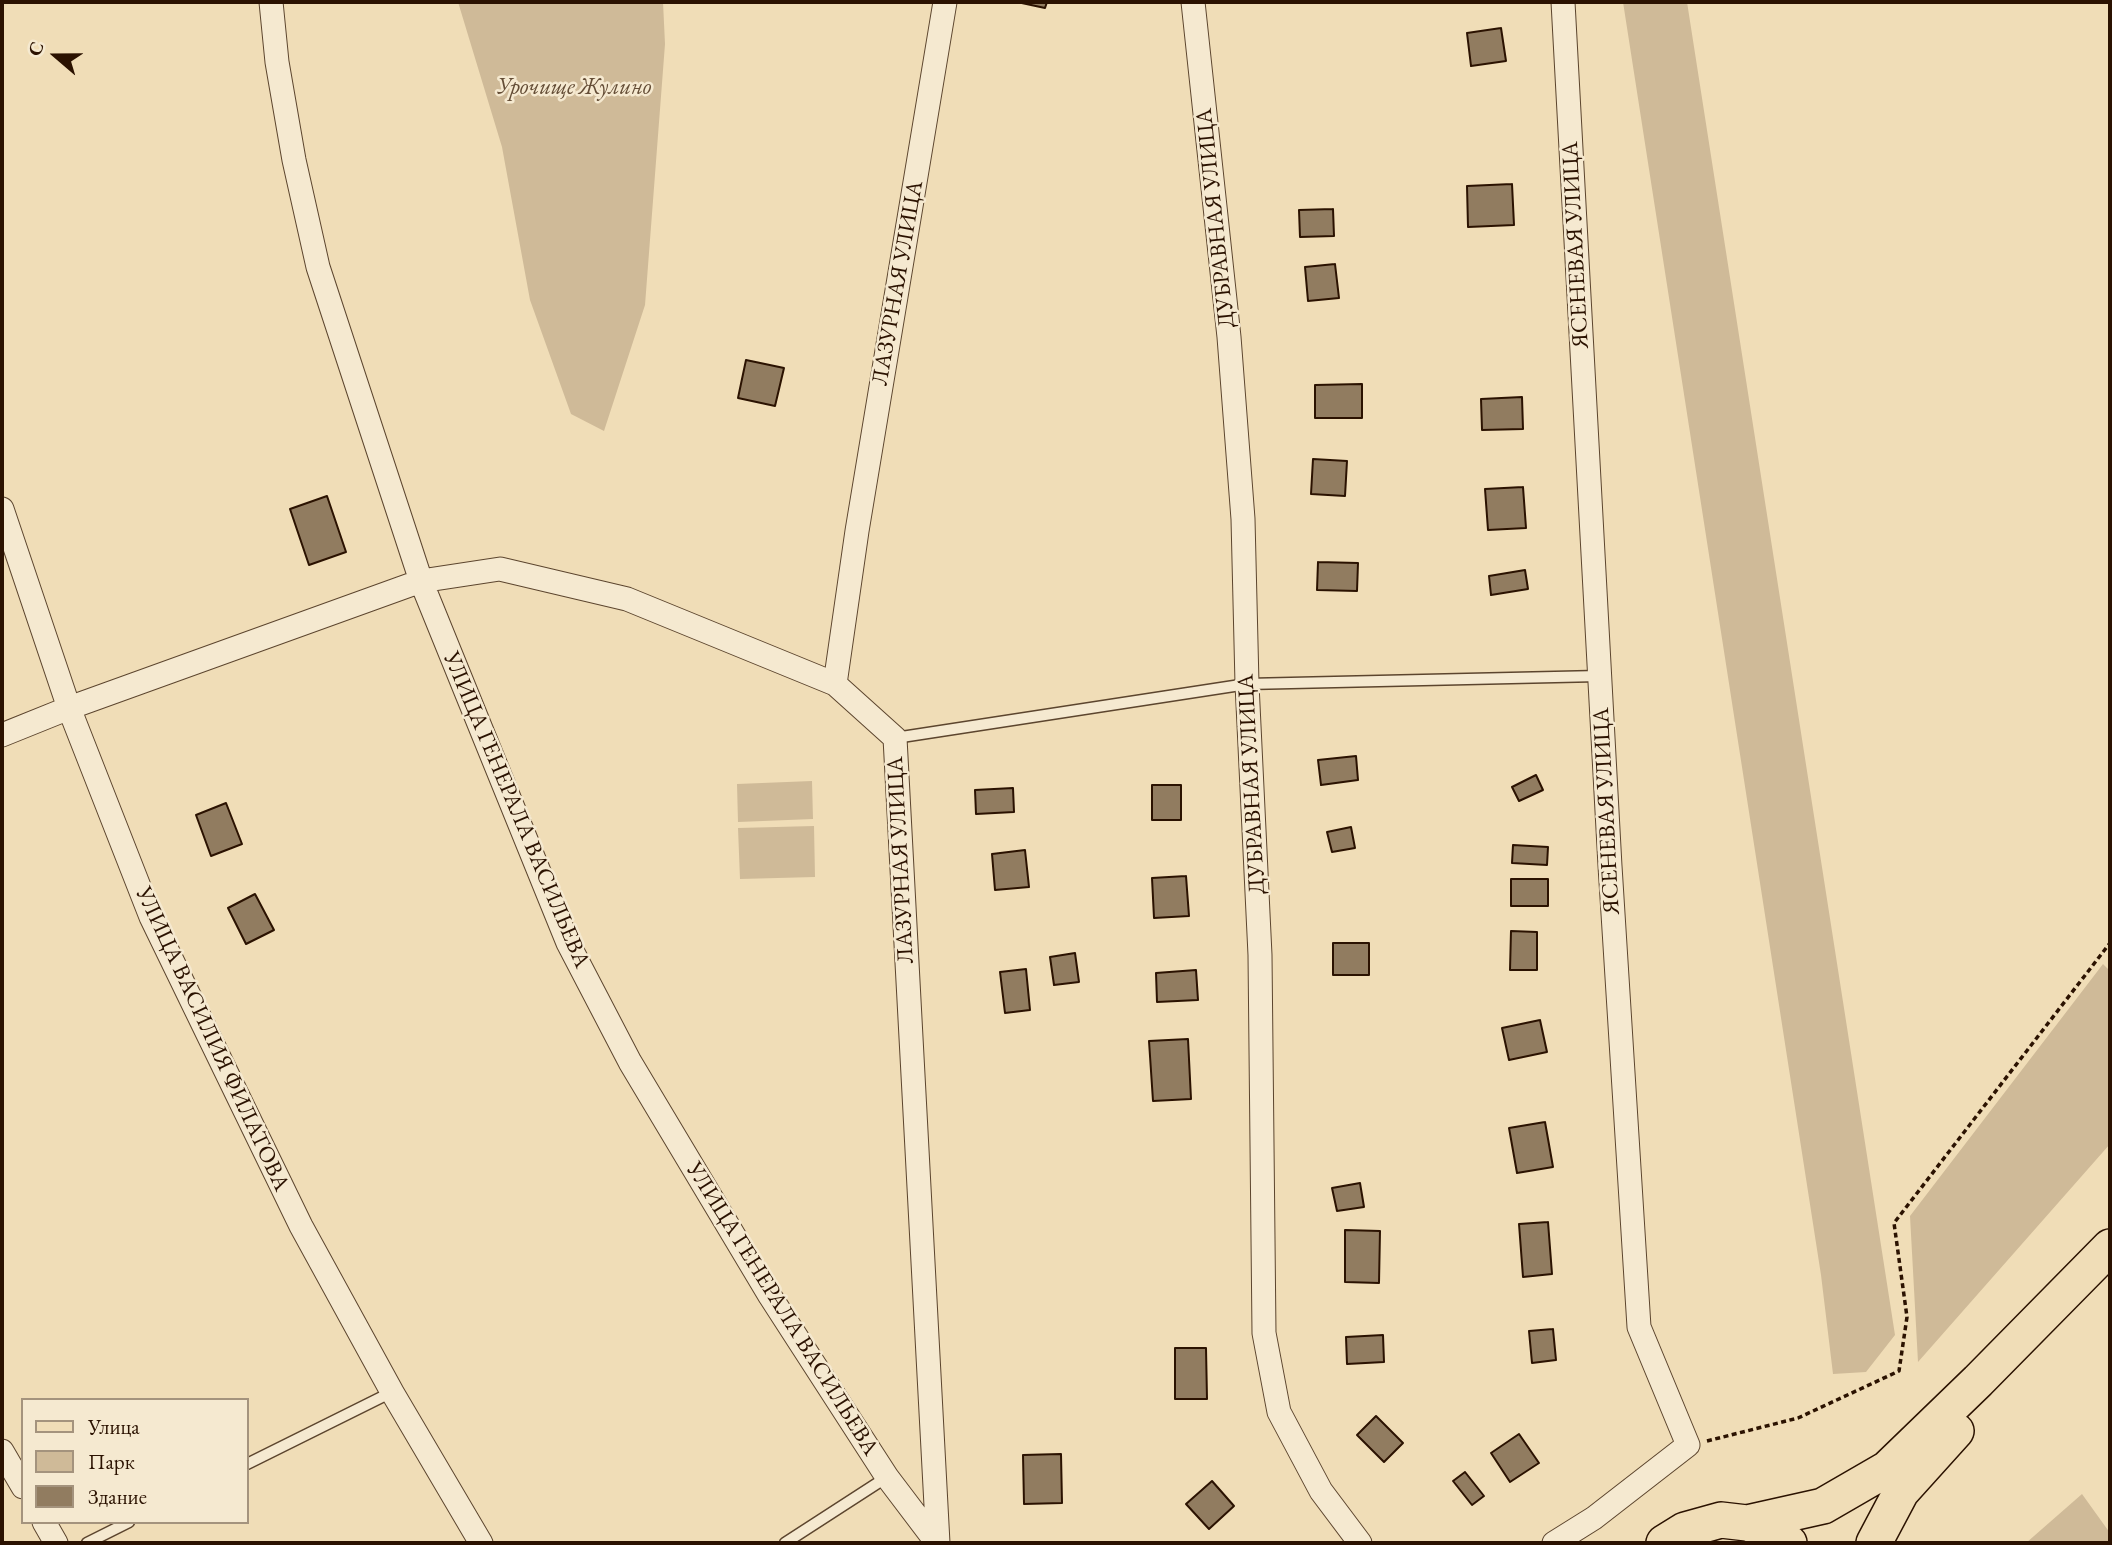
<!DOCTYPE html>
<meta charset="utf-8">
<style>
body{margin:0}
#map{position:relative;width:2112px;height:1545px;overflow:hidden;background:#f0ddb7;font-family:"EB Garamond",serif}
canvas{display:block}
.frame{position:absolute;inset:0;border:4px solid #2b1201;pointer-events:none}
.legend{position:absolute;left:21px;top:1398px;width:228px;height:126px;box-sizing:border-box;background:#f5e9d0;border:2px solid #a4937d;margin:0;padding:9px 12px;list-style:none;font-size:21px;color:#2b1201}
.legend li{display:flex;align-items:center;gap:14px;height:35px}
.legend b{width:35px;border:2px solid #a4937d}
.north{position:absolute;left:21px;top:21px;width:70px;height:70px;-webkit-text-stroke:5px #f5e9d0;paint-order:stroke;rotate:290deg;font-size:19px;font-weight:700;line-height:28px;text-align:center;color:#2b1201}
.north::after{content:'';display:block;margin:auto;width:24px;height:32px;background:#2b1201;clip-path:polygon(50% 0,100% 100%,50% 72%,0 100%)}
</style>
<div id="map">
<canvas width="2112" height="1545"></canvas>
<div class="frame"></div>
<ul class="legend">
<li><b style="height:9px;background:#f0ddb7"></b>Улица</li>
<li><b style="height:19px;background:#cfba98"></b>Парк</li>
<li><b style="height:19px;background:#917c60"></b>Здание</li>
</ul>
<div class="north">С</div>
</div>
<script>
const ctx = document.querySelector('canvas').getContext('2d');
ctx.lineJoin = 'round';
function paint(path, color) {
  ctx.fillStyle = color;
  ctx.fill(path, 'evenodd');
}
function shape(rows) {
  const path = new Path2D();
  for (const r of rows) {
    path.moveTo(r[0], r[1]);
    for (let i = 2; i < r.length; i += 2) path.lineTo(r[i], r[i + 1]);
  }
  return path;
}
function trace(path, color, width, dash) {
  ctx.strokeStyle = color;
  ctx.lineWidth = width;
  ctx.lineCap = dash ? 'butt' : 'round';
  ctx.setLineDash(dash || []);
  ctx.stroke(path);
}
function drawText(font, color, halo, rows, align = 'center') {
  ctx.font = font + ' "EB Garamond",serif';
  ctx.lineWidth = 5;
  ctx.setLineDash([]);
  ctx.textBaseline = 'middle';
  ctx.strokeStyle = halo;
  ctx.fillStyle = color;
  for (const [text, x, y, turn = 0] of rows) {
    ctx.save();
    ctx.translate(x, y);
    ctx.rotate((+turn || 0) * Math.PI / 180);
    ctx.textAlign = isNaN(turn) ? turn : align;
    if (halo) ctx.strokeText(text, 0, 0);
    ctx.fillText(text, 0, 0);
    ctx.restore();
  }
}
const green = shape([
 [458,2,663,2,665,44,645,305,604,431,571,414,530,300,502,147],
 [1623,2,1687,2,1895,1335,1866,1372,1833,1374,1821,1275],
 [812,781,813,819,738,822,737,784],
 [814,826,815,877,740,879,738,828],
 [2103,964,2110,971,2110,1144,1918,1362,1910,1216],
 [2082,1494,2110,1533,2110,1543,2026,1543]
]);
const building = shape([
 [1017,2,1047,2,1045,8,1017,2],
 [1501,28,1506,61,1471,66,1467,33,1501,28],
 [1512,184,1514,225,1468,227,1467,186,1512,184],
 [1333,209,1334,236,1300,237,1299,210,1333,209],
 [1335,264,1339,298,1308,301,1305,267,1335,264],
 [746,360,784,368,775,406,738,398,746,360],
 [1362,384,1362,418,1315,418,1315,385,1362,384],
 [1522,397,1523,429,1482,430,1481,399,1522,397],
 [1313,459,1347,461,1345,496,1311,494,1313,459],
 [1523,487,1526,528,1488,530,1485,489,1523,487],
 [327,496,346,552,309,565,290,509,327,496],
 [1318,562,1358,563,1357,591,1317,590,1318,562],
 [1525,570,1528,589,1491,595,1489,576,1525,570],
 [1356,756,1358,780,1321,785,1318,760,1356,756],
 [1536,775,1543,790,1519,801,1512,787,1536,775],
 [1152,785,1181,785,1181,820,1152,820,1152,785],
 [1013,788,1014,812,976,814,975,790,1013,788],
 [226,803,242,844,211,856,196,815,226,803],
 [1351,827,1355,848,1332,852,1327,832,1351,827],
 [1513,845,1548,847,1547,865,1512,863,1513,845],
 [1025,850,1029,887,995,890,992,854,1025,850],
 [1186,876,1189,916,1154,918,1152,878,1186,876],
 [1511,879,1548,879,1548,906,1511,906,1511,879],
 [255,894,274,930,246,944,228,908,255,894],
 [1511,931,1537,932,1537,970,1510,970,1511,931],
 [1333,943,1369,943,1369,975,1333,975,1333,943],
 [1075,953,1079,982,1054,985,1050,957,1075,953],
 [1026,969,1030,1010,1005,1013,1000,972,1026,969],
 [1196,970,1198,1000,1157,1002,1156,973,1196,970],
 [1540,1020,1547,1052,1509,1060,1502,1028,1540,1020],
 [1188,1039,1191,1099,1153,1101,1149,1041,1188,1039],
 [1545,1122,1553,1167,1517,1173,1509,1128,1545,1122],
 [1360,1183,1364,1207,1337,1211,1332,1188,1360,1183],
 [1548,1222,1552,1274,1523,1277,1519,1224,1548,1222],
 [1345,1230,1380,1231,1379,1283,1345,1282,1345,1230],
 [1553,1329,1556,1360,1532,1363,1529,1331,1553,1329],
 [1383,1335,1384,1362,1347,1364,1346,1337,1383,1335],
 [1175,1348,1206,1348,1207,1399,1175,1399,1175,1348],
 [1376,1416,1403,1443,1384,1462,1357,1435,1376,1416],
 [1519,1434,1539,1463,1510,1482,1491,1453,1519,1434],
 [1061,1454,1062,1503,1024,1504,1023,1455,1061,1454],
 [1465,1472,1484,1496,1472,1505,1453,1481,1465,1472],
 [1212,1481,1234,1506,1209,1529,1186,1504,1212,1481]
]);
const path = shape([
 [1707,1441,1798,1418,1899,1371,1907,1317,1894,1223,2110,943]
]);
const service = shape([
 [895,738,1247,684,1599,676],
 [247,1464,392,1392],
 [87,1543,129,1522],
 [785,1543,887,1477]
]);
const minor = shape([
 [271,2,277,62,294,160,318,267,421,581,568,943,630,1062,770,1296,887,1477,937,1543],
 [1193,2,1229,337,1243,519,1247,684,1260,955,1264,1333,1279,1412,1321,1491,1360,1543],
 [2,509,69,708,151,917,301,1226,392,1392,481,1543],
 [835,684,857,531,945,2],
 [2,735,69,708,421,581,500,569,627,599,835,684,895,738,938,1543],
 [2,1451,23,1487],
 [44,1522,56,1543],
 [1554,1543,1594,1518,1688,1445,1639,1327,1610,866,1563,2]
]);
const primary = shape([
 [1747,1523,1823,1506,1887,1469,1978,1381,2110,1247],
 [1664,1543,1685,1530,1721,1520,1747,1523,1779,1534,1789,1543],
 [1874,1543,1901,1492,1956,1431]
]);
const parkNames = [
 ["Урочище Жулино",574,88]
];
const streetNames = [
 ["ДУБРАВНАЯ УЛИЦА",1216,218,-96],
 ["ЯСЕНЕВАЯ УЛИЦА",1576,245,-93],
 ["ЛАЗУРНАЯ УЛИЦА",898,283,-80],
 ["ДУБРАВНАЯ УЛИЦА",1252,784,-93],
 ["УЛИЦА ГЕНЕРАЛА ВАСИЛЬЕВА",516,810,67],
 ["ЯСЕНЕВАЯ УЛИЦА",1607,811,-93],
 ["ЛАЗУРНАЯ УЛИЦА",901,860,-93],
 ["УЛИЦА ВАСИЛИЯ ФИЛАТОВА",212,1039,65],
 ["УЛИЦА ГЕНЕРАЛА ВАСИЛЬЕВА",782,1309,58]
];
paint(green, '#cfba98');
paint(building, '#917c60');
trace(building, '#2b1201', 2);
trace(service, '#5c452e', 13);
trace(minor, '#5c452e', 25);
trace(primary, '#2b1201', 38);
trace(path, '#2b1201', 3.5, [5, 3.5]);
trace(service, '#f5e9d0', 10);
trace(minor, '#f5e9d0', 23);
trace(primary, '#f0ddb7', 35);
drawText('italic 23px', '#644d36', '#f5e9d0', parkNames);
drawText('23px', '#2b1201', '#f5e9d0', streetNames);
</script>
